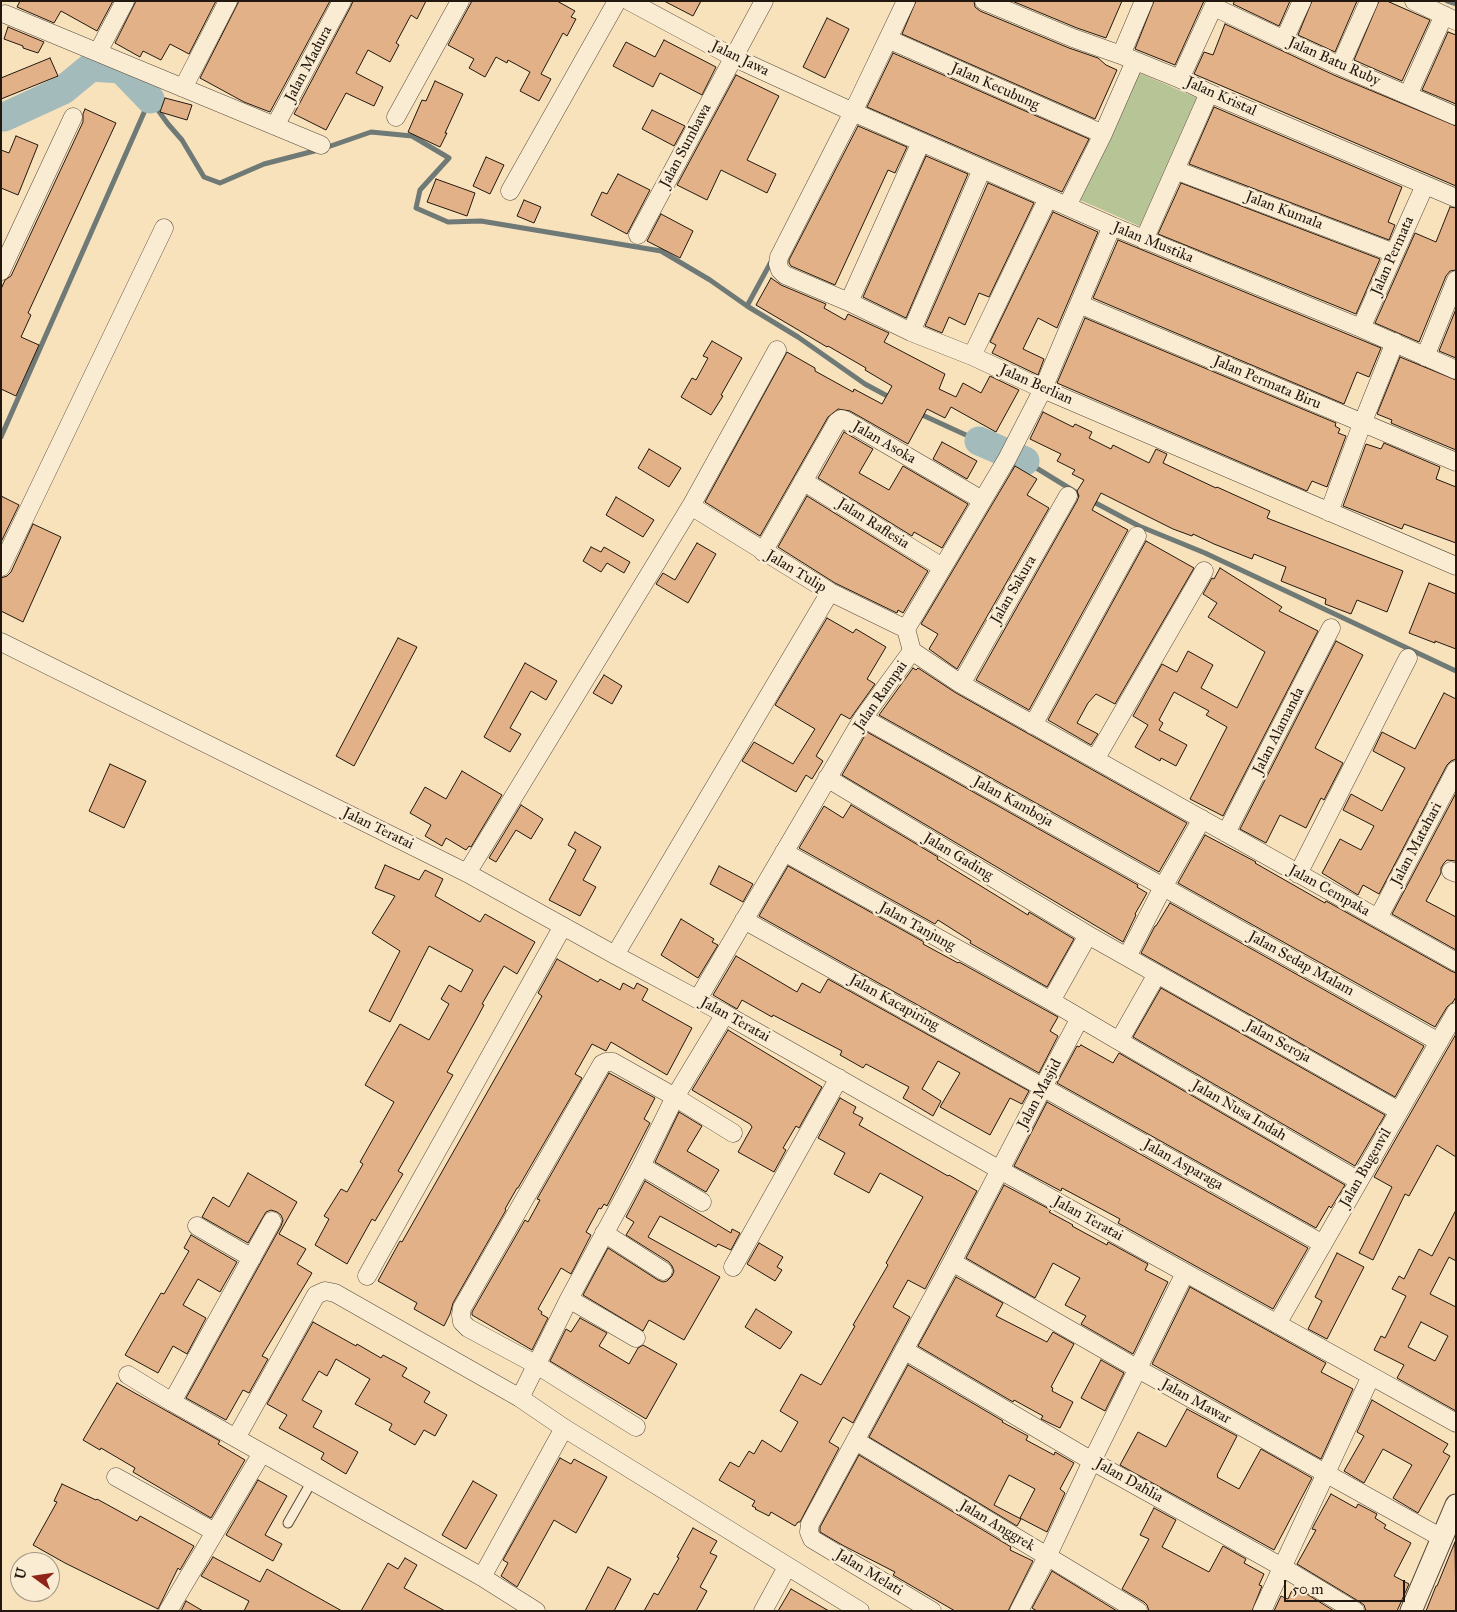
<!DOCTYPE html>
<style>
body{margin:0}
#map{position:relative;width:1457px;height:1612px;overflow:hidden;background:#f8e2bc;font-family:"IM FELL Great Primer",serif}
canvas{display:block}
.frame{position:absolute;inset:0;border:2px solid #22180f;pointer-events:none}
.north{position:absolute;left:10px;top:1552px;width:50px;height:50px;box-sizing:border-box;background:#faecd3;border:1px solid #a49785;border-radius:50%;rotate:284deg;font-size:14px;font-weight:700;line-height:20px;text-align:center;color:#22180f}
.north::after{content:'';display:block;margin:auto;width:18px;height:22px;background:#8f2418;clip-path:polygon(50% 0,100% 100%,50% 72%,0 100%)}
.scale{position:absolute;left:1284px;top:1580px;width:121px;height:22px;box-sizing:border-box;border:2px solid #22180f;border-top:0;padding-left:6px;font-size:15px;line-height:18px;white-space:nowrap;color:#22180f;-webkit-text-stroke:4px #faecd3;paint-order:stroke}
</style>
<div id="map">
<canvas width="1457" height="1612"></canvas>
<div class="frame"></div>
<div class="north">U</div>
<div class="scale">50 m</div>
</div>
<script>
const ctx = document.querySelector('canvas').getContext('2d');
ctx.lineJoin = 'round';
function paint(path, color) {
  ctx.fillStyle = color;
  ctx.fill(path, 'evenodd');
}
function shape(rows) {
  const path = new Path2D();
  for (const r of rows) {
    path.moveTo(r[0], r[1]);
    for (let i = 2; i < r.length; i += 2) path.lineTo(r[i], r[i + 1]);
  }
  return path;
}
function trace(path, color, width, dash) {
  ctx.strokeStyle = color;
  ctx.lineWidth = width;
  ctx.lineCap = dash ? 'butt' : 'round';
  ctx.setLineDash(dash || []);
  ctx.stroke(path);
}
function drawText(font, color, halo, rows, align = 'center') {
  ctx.font = font + ' "IM FELL Great Primer",serif';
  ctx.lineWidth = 5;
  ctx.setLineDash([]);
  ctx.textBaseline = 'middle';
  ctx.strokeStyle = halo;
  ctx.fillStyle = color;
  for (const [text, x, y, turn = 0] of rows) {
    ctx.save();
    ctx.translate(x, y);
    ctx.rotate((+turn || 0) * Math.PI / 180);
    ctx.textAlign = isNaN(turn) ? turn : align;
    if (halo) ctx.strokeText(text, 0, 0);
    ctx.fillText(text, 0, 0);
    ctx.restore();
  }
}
const green = shape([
 [1135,71,1202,100,1146,229,1080,200]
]);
const stream = shape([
 [1447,1,1456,4],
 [150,99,168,124,182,140,204,177,220,183,264,164,322,149,371,132,412,136,449,158,420,190,416,208,448,222,481,221,661,251,710,280,747,306,772,260],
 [747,306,798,337,865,384,891,398],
 [918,413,979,441],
 [1,437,150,99],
 [1025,461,1082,496],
 [1090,500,1139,526,1205,553,1456,671]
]);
const river = shape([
 [1,117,4,117,63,90,91,67,121,69,150,99],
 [979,441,1025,461]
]);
const building = shape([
 [20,1,113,1,97,31,61,11,54,23,17,7,20,1],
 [136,1,216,1,189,54,170,44,161,60,143,51,140,57,115,43,136,1],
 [239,1,330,1,270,112,244,102,200,78,239,1],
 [353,1,426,1,417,19,411,15,396,43,399,45,390,62,368,50,356,73,383,87,374,106,346,93,326,130,294,114,351,6,353,1],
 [472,1,557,1,575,11,571,17,576,19,567,36,563,33,541,74,551,79,539,101,520,91,530,72,508,60,507,63,496,57,485,77,469,68,474,59,448,45,472,1],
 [664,1,701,1,693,16,664,1],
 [916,1,974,1,975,7,980,11,1069,48,1098,58,1106,65,1117,70,1095,119,902,34,916,1],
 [1012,1,1122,1,1106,38,1077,28,1012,1],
 [1154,1,1204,1,1175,65,1135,49,1154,1],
 [1235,1,1290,1,1279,26,1233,4,1235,1],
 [1312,1,1357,1,1335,52,1298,35,1312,1],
 [1379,1,1387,1,1430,20,1402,81,1354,60,1379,1],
 [827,18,849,29,825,78,803,67,827,18],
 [1225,24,1336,76,1456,126,1456,186,1194,74,1204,52,1213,55,1225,24],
 [8,27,44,42,38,53,23,48,23,46,4,39,8,27],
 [1448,32,1456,35,1456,104,1422,90,1448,32],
 [664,40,716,67,702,95,660,73,653,87,613,66,626,42,655,57,664,40],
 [893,53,1089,139,1062,192,867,107,893,53],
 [50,58,58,76,1,99,1,78,50,58],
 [736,75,779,96,747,160,776,174,767,193,721,170,707,200,677,185,736,75],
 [435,81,463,94,445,133,447,133,440,147,408,132,422,100,426,101,435,81],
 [165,98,192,105,187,120,160,112,165,98],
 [1214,107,1402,187,1388,222,1395,225,1389,240,1189,164,1214,107],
 [85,109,116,123,28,313,31,315,21,337,39,345,16,396,1,389,1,289,5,280,11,276,83,122,83,114,85,109],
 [652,110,685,126,674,146,642,129,652,110],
 [858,126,907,147,895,173,888,170,835,285,791,266,789,263,789,260,858,126],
 [16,136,38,145,18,195,1,188,1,150,9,153,16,136],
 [926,156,968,174,906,318,863,297,926,156],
 [486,157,504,165,490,194,473,186,486,157],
 [618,174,650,190,627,234,591,215,602,192,607,194,618,174],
 [436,179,475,193,467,216,427,202,436,179],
 [988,183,1034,203,989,297,979,293,965,325,949,317,942,333,925,326,988,183],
 [1181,183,1380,259,1356,314,1158,234,1181,183],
 [524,200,541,207,534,223,517,216,524,200],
 [1450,207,1456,208,1456,270,1450,271,1446,276,1419,342,1375,323,1415,233,1436,242,1450,207],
 [1053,212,1098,232,1057,328,1038,318,1023,349,1044,359,1038,375,992,353,996,345,990,342,1053,212],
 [661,214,693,231,680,258,647,241,661,214],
 [1118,240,1381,348,1369,377,1357,372,1344,404,1093,298,1118,240],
 [771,278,781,285,826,304,824,308,845,320,848,314,889,333,884,342,945,374,939,389,956,397,963,383,981,393,990,376,1019,390,996,432,951,407,945,418,927,409,908,444,850,411,838,409,828,417,760,536,705,502,787,352,815,368,815,371,853,392,854,389,882,404,892,386,865,370,866,368,828,346,827,347,756,305,771,278],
 [1456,309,1456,358,1439,351,1456,309],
 [1085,318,1336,423,1335,426,1340,429,1338,433,1346,436,1327,487,1312,481,1307,491,1057,383,1085,318],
 [712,341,742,358,721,395,723,396,711,415,681,397,692,378,696,380,708,358,703,356,712,341],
 [1400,357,1456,380,1456,450,1391,423,1392,420,1377,414,1400,357],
 [1043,412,1073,427,1075,424,1092,432,1089,438,1111,449,1113,445,1149,463,1156,449,1167,454,1163,463,1216,488,1217,487,1270,511,1267,518,1403,571,1387,612,1357,600,1351,614,1325,604,1326,599,1281,581,1286,567,1254,554,1252,559,1214,544,1193,534,1192,536,1173,529,1101,493,1092,510,1128,530,1029,710,976,680,1077,501,1079,496,1077,491,1084,480,1072,474,1075,470,1057,461,1061,454,1030,439,1043,412],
 [844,432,873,449,859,473,889,490,903,466,968,504,942,548,914,532,912,536,818,478,844,432],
 [942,442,977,461,967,479,933,459,942,442],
 [1384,443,1440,467,1436,479,1456,487,1456,543,1404,524,1402,529,1343,506,1366,444,1381,449,1384,443],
 [649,449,681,468,669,487,638,468,649,449],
 [1015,466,1037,479,1027,495,1049,508,957,669,929,649,938,634,921,624,1015,466],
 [1,496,19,505,1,542,1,496],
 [807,496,928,571,903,613,898,610,897,613,835,583,778,547,807,496],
 [616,497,654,520,643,537,606,515,616,497],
 [33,524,61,537,23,622,1,611,1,578,7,576,11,572,33,524],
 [1146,541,1194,568,1115,704,1096,694,1088,703,1077,723,1098,734,1091,745,1048,720,1146,541],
 [697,543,716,554,688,603,656,584,663,573,675,580,697,543],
 [591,547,601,552,604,547,630,562,624,573,607,563,601,572,583,561,591,547],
 [1220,568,1282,607,1279,611,1318,631,1223,816,1190,799,1227,727,1206,715,1209,711,1174,692,1159,720,1163,723,1159,730,1187,745,1176,766,1161,758,1160,761,1135,747,1148,725,1133,716,1162,664,1177,672,1188,651,1213,665,1201,688,1237,708,1265,652,1208,617,1217,603,1203,594,1212,578,1214,579,1220,568],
 [1429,583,1456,594,1456,649,1435,641,1435,643,1409,633,1429,583],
 [827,618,853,633,856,629,886,647,867,679,875,684,850,719,841,714,816,756,823,761,812,779,806,775,796,792,742,761,754,742,793,764,815,729,775,705,827,618],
 [398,638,417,647,354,766,336,756,398,638],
 [1336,641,1363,655,1315,748,1343,763,1324,800,1321,798,1306,828,1280,815,1266,843,1240,829,1336,641],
 [525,663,557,681,546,700,531,691,510,728,521,734,510,752,484,737,525,663],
 [913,668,916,670,918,668,956,693,1187,823,1159,872,879,715,913,668],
 [604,675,622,686,612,704,593,693,604,675],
 [1444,693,1456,699,1456,759,1451,761,1447,765,1379,894,1363,885,1358,895,1322,873,1340,839,1361,850,1374,826,1343,810,1351,794,1382,811,1405,768,1373,751,1382,732,1415,749,1444,693],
 [867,732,1138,885,1137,887,1147,893,1135,914,1136,915,1123,942,842,775,867,732],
 [110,764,146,781,124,828,89,811,110,764],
 [462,771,502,795,471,847,469,846,466,850,446,838,442,846,425,836,431,825,410,813,425,787,446,799,462,771],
 [1456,793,1456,861,1447,860,1444,863,1441,868,1441,873,1426,901,1456,917,1456,950,1392,914,1456,793],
 [521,805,543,819,531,839,516,830,496,862,489,858,521,805],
 [851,805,938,857,937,859,1028,915,1029,912,1074,939,1047,987,970,943,971,941,938,920,935,924,799,848,824,806,843,818,851,805],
 [575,832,601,847,583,880,596,887,580,916,549,900,576,850,568,845,575,832],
 [1205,835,1256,862,1255,863,1325,903,1326,901,1451,971,1456,973,1456,997,1453,1002,1447,1007,1435,1027,1178,883,1205,835],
 [385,865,419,880,425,870,443,879,435,896,480,922,485,914,535,942,517,974,504,966,482,1004,484,1005,476,1020,447,1072,453,1075,398,1171,403,1174,375,1221,372,1219,347,1264,315,1245,329,1219,324,1216,341,1189,347,1192,363,1164,360,1162,394,1102,365,1085,400,1024,429,1040,449,1004,441,999,449,985,461,992,473,970,429,946,390,1022,369,1011,400,951,372,933,395,896,375,888,385,865],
 [719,866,753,884,743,902,710,884,719,866],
 [788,866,924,942,923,944,958,963,959,962,1058,1017,1050,1031,1058,1036,1039,1073,759,916,788,866],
 [1170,903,1424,1046,1395,1097,1141,953,1155,926,1156,926,1170,903],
 [681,919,714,939,712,942,718,945,698,978,661,955,681,919],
 [736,956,797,992,802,983,820,993,828,979,1029,1091,1022,1104,1010,1098,990,1135,940,1107,960,1073,938,1061,922,1089,941,1101,933,1116,903,1098,909,1087,866,1064,863,1068,840,1055,842,1051,773,1015,772,1017,742,1000,737,1009,713,995,736,956],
 [557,959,598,982,600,979,620,990,623,983,634,989,637,983,648,989,642,1000,692,1028,667,1075,611,1042,606,1051,592,1044,575,1074,582,1078,518,1188,517,1188,505,1209,506,1210,453,1303,450,1314,444,1326,414,1309,417,1303,378,1281,400,1241,402,1242,542,996,538,993,557,959],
 [1161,988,1385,1115,1355,1166,1133,1037,1161,988],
 [728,1030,822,1087,799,1128,796,1126,783,1148,786,1150,774,1172,738,1152,752,1127,750,1124,692,1090,728,1030],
 [1456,1034,1456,1157,1437,1145,1409,1196,1405,1194,1373,1260,1359,1253,1392,1187,1374,1177,1456,1034],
 [1081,1045,1113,1063,1119,1053,1345,1185,1331,1208,1329,1206,1316,1228,1057,1083,1077,1046,1079,1047,1081,1045],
 [609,1073,655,1098,644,1119,650,1123,607,1206,604,1204,601,1209,599,1208,586,1232,591,1235,571,1274,561,1268,538,1309,542,1312,541,1314,548,1318,532,1350,472,1315,472,1312,525,1220,528,1222,540,1200,537,1199,609,1073],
 [840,1098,856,1107,853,1113,863,1118,859,1125,948,1176,949,1175,977,1191,925,1289,908,1280,893,1307,910,1317,853,1423,843,1417,829,1442,839,1448,800,1522,798,1522,795,1526,771,1512,769,1516,755,1509,756,1508,752,1506,755,1501,719,1480,730,1462,739,1467,749,1451,754,1454,762,1440,781,1452,798,1422,780,1411,801,1374,821,1385,855,1326,853,1325,888,1265,886,1263,923,1197,880,1173,869,1193,834,1174,845,1153,818,1138,840,1098],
 [1047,1102,1308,1248,1273,1309,1118,1223,1120,1219,1062,1188,1061,1191,1014,1166,1047,1102],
 [679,1112,702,1126,687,1151,719,1170,706,1192,655,1162,679,1112],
 [248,1173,297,1202,279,1234,306,1249,297,1264,312,1273,262,1356,268,1359,249,1393,243,1390,226,1420,186,1398,281,1226,283,1220,281,1215,277,1212,271,1210,266,1212,248,1243,202,1217,213,1197,229,1207,248,1173],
 [645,1181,731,1233,732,1229,740,1233,731,1250,718,1244,716,1247,660,1216,648,1237,720,1277,684,1340,649,1320,643,1331,583,1295,608,1248,658,1280,663,1282,667,1281,672,1276,674,1271,672,1266,669,1262,626,1235,634,1222,626,1217,645,1181],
 [1004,1185,1051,1210,1049,1212,1073,1225,1072,1226,1107,1245,1108,1242,1148,1264,1145,1270,1168,1282,1133,1354,1081,1324,1086,1316,1065,1305,1080,1278,1053,1263,1035,1298,966,1258,1004,1185],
 [1456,1210,1456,1261,1449,1257,1430,1294,1456,1307,1456,1411,1397,1378,1404,1365,1374,1350,1381,1336,1385,1338,1406,1296,1392,1289,1399,1276,1404,1279,1419,1249,1432,1256,1456,1210],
 [1421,1322,1448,1336,1435,1361,1408,1347,1421,1322],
 [191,1235,237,1262,220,1292,198,1279,183,1305,206,1318,187,1354,173,1346,158,1373,125,1355,161,1293,164,1294,189,1251,184,1248,191,1235],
 [759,1243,783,1257,777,1267,782,1270,775,1281,747,1264,759,1243],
 [1337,1253,1364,1267,1327,1339,1308,1329,1322,1301,1315,1297,1337,1253],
 [956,1277,1003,1303,996,1316,1047,1342,1053,1332,1074,1344,1051,1387,1053,1388,1052,1391,1073,1402,1060,1428,1041,1419,1043,1416,1014,1400,1013,1402,918,1346,956,1277],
 [1190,1287,1326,1363,1321,1372,1353,1389,1321,1459,1152,1364,1190,1287],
 [756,1309,792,1332,780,1349,745,1327,756,1309],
 [580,1318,607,1333,599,1346,629,1364,638,1348,643,1345,677,1364,646,1419,550,1361,566,1329,571,1332,580,1318],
 [313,1322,356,1346,357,1344,381,1358,383,1355,407,1368,402,1376,430,1392,424,1402,447,1415,435,1436,424,1430,415,1445,389,1430,392,1424,355,1404,370,1379,336,1359,327,1376,319,1371,302,1400,322,1411,313,1427,358,1452,346,1474,321,1459,324,1453,279,1428,287,1415,267,1404,313,1322],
 [1101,1360,1124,1373,1105,1411,1081,1398,1101,1360],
 [908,1365,1003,1421,1002,1422,1028,1436,1026,1440,1054,1455,1055,1452,1074,1463,1060,1489,1065,1493,1047,1532,1020,1518,1035,1489,1009,1475,994,1505,1021,1519,1017,1526,869,1437,908,1365],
 [117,1383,220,1441,218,1444,245,1460,211,1518,133,1472,135,1468,101,1448,100,1450,83,1440,117,1383],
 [1372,1400,1448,1444,1443,1452,1450,1456,1418,1513,1393,1498,1412,1465,1383,1449,1364,1483,1344,1471,1364,1436,1357,1432,1372,1400],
 [1187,1409,1237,1436,1217,1475,1218,1476,1217,1477,1239,1489,1261,1449,1312,1478,1274,1550,1120,1465,1138,1432,1166,1447,1187,1409],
 [859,1455,1011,1547,1010,1550,1033,1561,1008,1611,955,1611,893,1575,895,1572,844,1546,820,1532,820,1527,859,1455],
 [560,1458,571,1464,574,1459,607,1477,576,1533,554,1520,517,1587,501,1576,508,1563,503,1560,560,1458],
 [258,1480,287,1496,265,1535,282,1544,273,1561,226,1535,258,1480],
 [473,1481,497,1495,466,1549,442,1535,473,1481],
 [62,1484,96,1500,97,1499,137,1521,140,1516,194,1546,180,1570,178,1568,158,1609,65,1563,33,1545,57,1502,54,1501,62,1484],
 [1331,1494,1356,1508,1358,1504,1377,1514,1375,1518,1386,1525,1384,1528,1411,1543,1394,1576,1409,1584,1397,1611,1366,1611,1364,1605,1360,1602,1297,1564,1316,1530,1312,1529,1315,1523,1331,1494],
 [1154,1508,1176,1520,1162,1547,1209,1572,1223,1546,1246,1559,1244,1563,1264,1574,1259,1585,1262,1586,1252,1611,1149,1611,1147,1605,1144,1602,1122,1589,1149,1539,1140,1535,1154,1508],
 [693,1528,717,1541,710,1553,717,1556,700,1587,707,1591,696,1611,644,1611,654,1593,658,1595,679,1558,677,1557,693,1528],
 [1455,1542,1456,1611,1426,1611,1436,1586,1437,1586,1455,1542],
 [213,1557,260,1582,267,1569,342,1611,244,1611,249,1601,201,1576,213,1557],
 [405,1558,417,1565,404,1588,445,1611,361,1611,388,1563,398,1569,405,1558],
 [608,1567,631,1579,614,1611,585,1611,608,1567],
 [1052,1571,1117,1611,1037,1611,1032,1608,1052,1571],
 [1294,1586,1334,1611,1274,1611,1281,1596,1288,1599,1294,1586],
 [791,1589,829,1611,778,1611,791,1589],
 [186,1601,203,1611,181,1611,186,1601]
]);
const service = shape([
 [288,1523,312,1481]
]);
const minor = shape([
 [629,1,733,57,853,112,1112,226,1361,328,1456,370],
 [906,1,853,112,779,257,778,264,780,270,785,275,849,302,911,332,972,356,1043,389,1456,566],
 [984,1,1073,38,1121,55,1180,79,1209,93,1456,198],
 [1414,1,1456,21],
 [1214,7,1340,66,1456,116],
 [5,14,321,145],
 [888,39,1103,134],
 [1284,40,1302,1],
 [98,52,125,1],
 [1121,55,1144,1],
 [1340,66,1369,1],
 [1180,79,1216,1],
 [183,88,228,1],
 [1408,95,1444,15],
 [396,117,460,1],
 [275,126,342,1],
 [1175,170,1394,253],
 [510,191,617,1],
 [1067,206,1103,134,1135,61],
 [638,235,764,1],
 [1144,240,1209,93],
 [1,271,73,117],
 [849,302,921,142],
 [1079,304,1456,462],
 [1361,328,1425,185],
 [911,332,982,169],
 [972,356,1048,198],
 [1425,357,1456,280],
 [803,481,942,567],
 [691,506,830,592,906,629],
 [1329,512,1362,424,1395,342],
 [763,552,837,422,841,419,845,420,982,500],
 [1,567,164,228],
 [1,642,467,873,615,955,725,1014,1000,1170,1456,1423],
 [912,651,961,684,1456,962],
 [961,684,1068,496],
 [863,718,1439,1042],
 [1033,725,1137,536],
 [1096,758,1204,571],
 [827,778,1088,935],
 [1226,833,1331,628],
 [784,852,1051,1001],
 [1451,871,1456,873],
 [467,873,691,506,777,350],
 [1298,874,1408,658],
 [1378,918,1456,770],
 [744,920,1323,1244],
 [1088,935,1157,974,1119,1041,1051,1001,1088,935],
 [615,955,830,592],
 [1127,957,1163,887,1202,819],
 [1157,974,1399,1111],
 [698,999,863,718,912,651,906,629,1007,459,1043,389,1112,226],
 [1119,1041,1359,1181],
 [641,1166,702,1202],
 [197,1226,252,1258],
 [604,1233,663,1271],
 [952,1262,1138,1369,1442,1538],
 [733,1267,839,1078],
 [367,1276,563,926],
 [569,1299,636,1338],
 [1277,1324,1456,1012],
 [904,1350,1092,1461,1282,1567,1355,1611],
 [128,1375,172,1402,482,1577,536,1611],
 [520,1398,569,1299,641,1166,675,1097,725,1014],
 [172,1402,272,1221],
 [636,1427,537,1365,468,1328,462,1322,461,1315,462,1308,602,1064,606,1062,613,1062,675,1097,733,1133],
 [236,1438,316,1295,325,1291,335,1293,520,1398,564,1428,860,1611],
 [856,1441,1138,1611],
 [116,1477,215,1532],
 [482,1577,564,1428],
 [168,1611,262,1453],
 [763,1611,787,1567],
 [932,1611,812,1539,809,1532,810,1524,952,1262,1043,1087,1080,1018],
 [1019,1611,1047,1557,1092,1461,1185,1273],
 [1262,1611,1371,1376]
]);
const tertiary = shape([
 [1411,1611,1456,1505]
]);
const streetNames = [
 ["Jalan Jawa",740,59,26],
 ["Jalan Batu Ruby",1334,62,24],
 ["Jalan Madura",309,64,-62],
 ["Jalan Kecubung",995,87,24],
 ["Jalan Kristal",1221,97,24],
 ["Jalan Sumbawa",686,146,-62],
 ["Jalan Kumala",1284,211,21],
 ["Jalan Mustika",1153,243,22],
 ["Jalan Permata",1393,256,-66],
 ["Jalan Permata Biru",1267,383,23],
 ["Jalan Berlian",1036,385,24],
 ["Jalan Asoka",884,443,30],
 ["Jalan Raflesia",873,524,32],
 ["Jalan Tulip",796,572,31],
 ["Jalan Sakura",1014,590,-60],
 ["Jalan Rampai",881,696,-55],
 ["Jalan Alamanda",1279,731,-63],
 ["Jalan Kamboja",1013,802,29],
 ["Jalan Teratai",378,829,26],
 ["Jalan Matahari",1417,844,-62],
 ["Jalan Gading",958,857,31],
 ["Jalan Cempaka",1329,891,29],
 ["Jalan Tanjung",917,927,29],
 ["Jalan Sedap Malam",1301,964,29],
 ["Jalan Kacapiring",894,1003,29],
 ["Jalan Teratai",735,1020,29],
 ["Jalan Seroja",1278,1042,29],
 ["Jalan Masjid",1040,1094,-62],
 ["Jalan Nusa Indah",1239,1111,30],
 ["Jalan Asparaga",1183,1165,29],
 ["Jalan Bugenvil",1366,1168,-60],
 ["Jalan Teratai",1088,1219,29],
 ["Jalan Mawar",1196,1402,29],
 ["Jalan Dahlia",1129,1481,29],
 ["Jalan Anggrek",997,1526,31],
 ["Jalan Melati",869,1573,31]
];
paint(green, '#b7c495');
trace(stream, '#6f7a76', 5);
trace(river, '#a3bbbb', 29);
paint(building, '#e3b187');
trace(building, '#22180f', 1);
trace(service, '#584a3a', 11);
trace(minor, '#584a3a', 19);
trace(tertiary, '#584a3a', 23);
trace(service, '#faecd3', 9);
trace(minor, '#faecd3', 18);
trace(tertiary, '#faecd3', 21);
drawText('15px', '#22180f', '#faecd3', streetNames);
</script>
